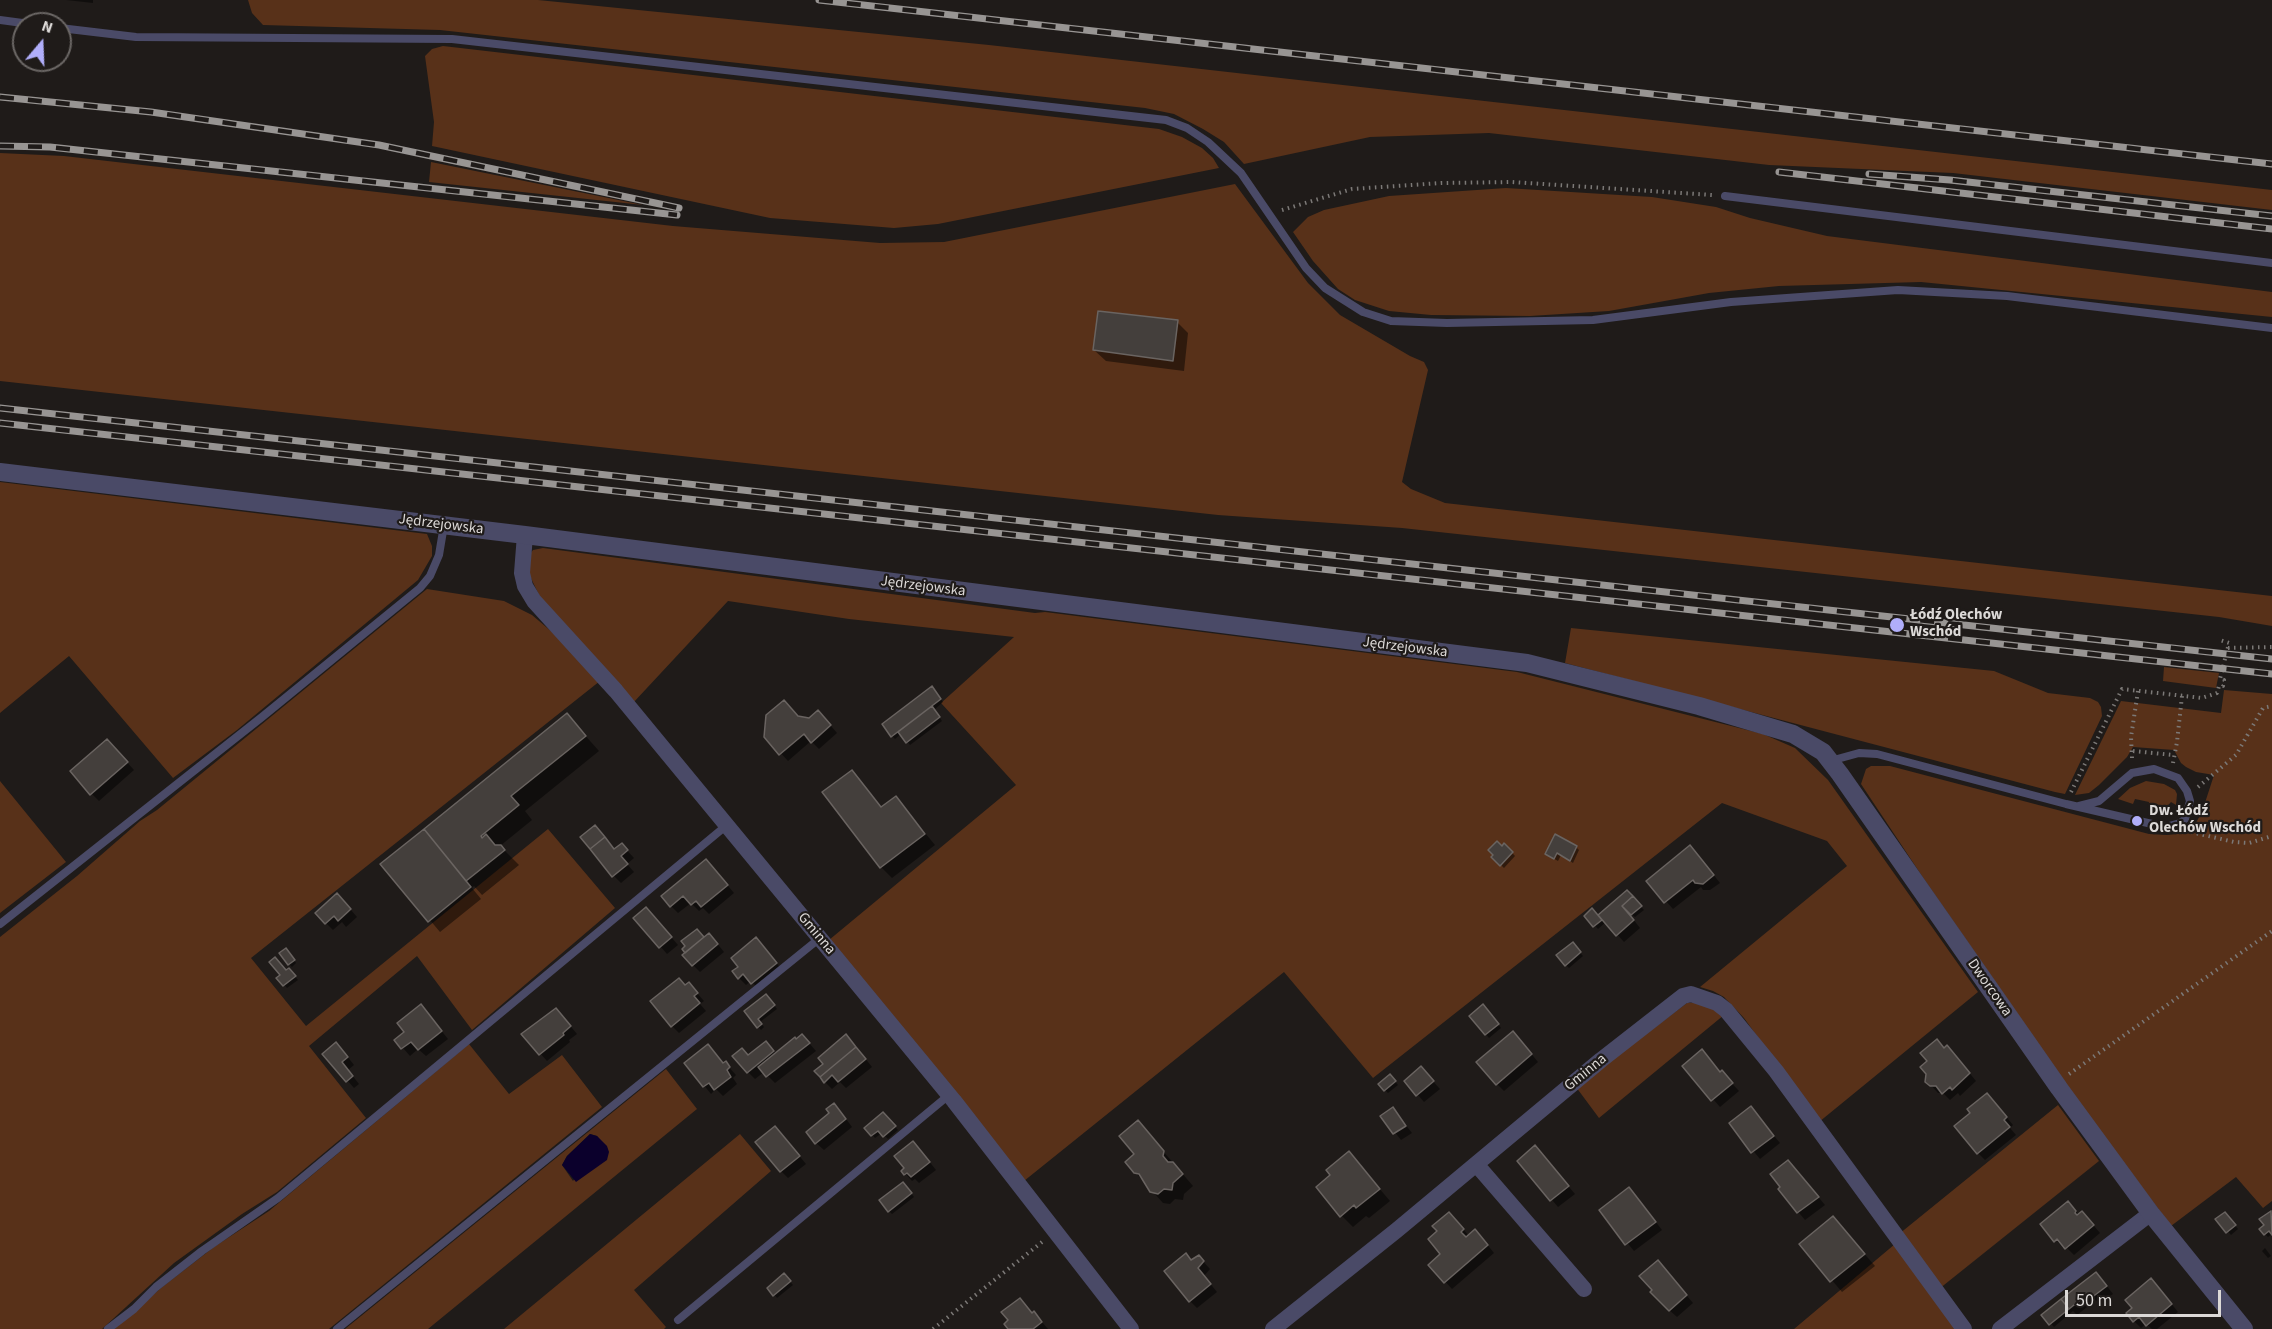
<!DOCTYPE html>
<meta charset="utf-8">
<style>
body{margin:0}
#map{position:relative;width:2272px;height:1329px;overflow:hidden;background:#1f1b19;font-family:"Source Sans 3",sans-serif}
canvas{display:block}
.north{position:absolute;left:12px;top:12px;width:60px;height:60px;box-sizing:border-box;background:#1f1b19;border:2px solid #6b6765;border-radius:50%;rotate:19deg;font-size:16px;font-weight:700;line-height:24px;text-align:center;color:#dcd9d7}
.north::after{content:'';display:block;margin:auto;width:21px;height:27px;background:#b0aefa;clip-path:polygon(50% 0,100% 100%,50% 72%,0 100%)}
.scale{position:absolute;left:2065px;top:1290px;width:156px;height:27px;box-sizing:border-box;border:3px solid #dcd9d7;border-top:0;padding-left:8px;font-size:18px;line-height:21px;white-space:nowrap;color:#dcd9d7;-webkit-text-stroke:4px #1f1b19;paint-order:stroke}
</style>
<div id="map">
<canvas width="2272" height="1329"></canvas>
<div class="north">N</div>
<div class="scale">50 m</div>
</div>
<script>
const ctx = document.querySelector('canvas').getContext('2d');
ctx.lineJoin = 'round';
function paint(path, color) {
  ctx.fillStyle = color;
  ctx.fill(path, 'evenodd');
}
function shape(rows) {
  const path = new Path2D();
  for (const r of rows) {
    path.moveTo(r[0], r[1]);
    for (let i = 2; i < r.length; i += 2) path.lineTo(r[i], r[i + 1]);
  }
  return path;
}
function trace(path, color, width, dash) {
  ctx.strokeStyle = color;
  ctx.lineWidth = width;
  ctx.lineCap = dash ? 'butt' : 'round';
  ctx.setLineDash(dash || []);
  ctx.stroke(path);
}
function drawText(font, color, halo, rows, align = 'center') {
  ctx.font = font + ' "Source Sans 3",sans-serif';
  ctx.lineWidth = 4.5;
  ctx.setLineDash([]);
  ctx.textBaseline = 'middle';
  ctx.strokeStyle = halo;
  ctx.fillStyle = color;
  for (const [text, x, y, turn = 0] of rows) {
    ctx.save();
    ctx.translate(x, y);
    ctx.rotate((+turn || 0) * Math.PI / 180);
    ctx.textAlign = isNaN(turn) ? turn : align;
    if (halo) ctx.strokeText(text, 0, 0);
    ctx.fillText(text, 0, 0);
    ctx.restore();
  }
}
const green = shape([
 [248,0,538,0,989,45,2272,190,2272,210,1953,173,1769,165,1489,133,1370,137,1244,164,1224,142,1203,129,1174,114,1145,108,440,30,263,25,252,13],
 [443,46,1159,129,1182,137,1202,148,1213,158,1219,168,938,224,894,228,770,218,432,146,434,122,425,56,432,49],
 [0,153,64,156,673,226,880,243,944,242,1235,184,1308,283,1340,315,1410,356,1424,362,1428,370,1402,482,1411,489,1445,503,2272,596,2272,626,2219,617,1402,528,1218,515,0,381],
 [431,162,643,205,429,182],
 [1506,188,1652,197,1716,207,1750,218,1827,236,2272,292,2272,317,1921,282,1779,286,1709,293,1609,311,1530,316,1431,315,1389,311,1355,300,1338,289,1313,261,1293,232,1308,217,1324,210,1389,196],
 [0,482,427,534,432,546,432,556,418,580,237,730,173,778,69,656,0,713],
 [543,548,1035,613,1045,612,1517,672,1763,734,1795,748,1828,780,1978,992,1819,1122,1744,1018,1724,997,1713,991,1700,987,1847,866,1827,841,1722,803,1373,1078,1284,972,1024,1181,829,940,1016,785,941,703,1014,637,849,619,728,601,633,703,540,597,529,574,530,554,533,550],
 [427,589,504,601,532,615,552,632,600,681,251,958,306,1026,548,829,615,908,472,1030,417,956,309,1046,366,1118,277,1192,242,1214,174,1263,102,1329,0,1329,0,937,77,876,140,821,157,810],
 [1571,628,1994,671,2048,693,2090,698,2098,702,2101,707,2102,716,2065,794,2055,792,1565,663],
 [2164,667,2219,673,2216,688,2163,681],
 [2224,690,2272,694,2272,1201,2263,1208,2236,1177,2171,1226,2080,1104,1924,879,1861,784,1866,769,1871,766,1890,766,2149,834,2167,835,2188,833,2193,828,2202,812,2214,775,2196,772,2186,767,2181,763,2174,750,2133,747,2127,757,2099,785,2089,793,2075,795,2121,701,2221,713],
 [0,781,66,862,0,913],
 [2146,781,2164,784,2175,790,2177,794,2176,805,2171,802,2163,811,2156,810,2155,811,2148,809,2149,802,2135,799,2133,804,2118,799,2130,788],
 [1699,1002,1724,1015,1599,1118,1576,1087,1687,1003],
 [469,1044,509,1094,562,1055,602,1107,329,1329,114,1329,161,1288,214,1247,269,1211],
 [666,1069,697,1109,428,1329,345,1329],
 [590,1134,597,1136,601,1141,573,1181,562,1165,567,1156],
 [2058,1105,2099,1161,1939,1289,1899,1234],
 [740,1134,771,1171,634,1290,666,1327,664,1329,504,1329],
 [1895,1244,1959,1329,1794,1329]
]);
const water = shape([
 [590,1134,597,1136,607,1146,609,1152,607,1160,576,1182,562,1165,567,1156]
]);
const shadow = shape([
 [66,0,93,0,93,3],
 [1177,322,1188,333,1184,371,1106,361,1094,350],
 [935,691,943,702,934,710,942,721,910,745,901,734,895,739,892,736],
 [567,715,599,751,525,811,532,820,500,846,519,865,482,895,474,886,472,888,481,899,440,932,383,864],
 [799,718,825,719,837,733,819,749,811,741,788,761,766,737],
 [114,748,134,770,99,801,92,794],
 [852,772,883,808,896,798,935,845,892,878,881,867],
 [622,845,634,858,627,864,634,872,621,883,614,876],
 [1505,845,1515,856,1504,868,1493,857],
 [1576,847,1579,850,1573,863,1561,855,1558,861,1546,854],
 [1697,854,1720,883,1710,890,1703,890,1701,887,1673,909,1648,881],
 [713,868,734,893,709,914,703,908,699,911,691,903,678,913,671,906],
 [1627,892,1644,910,1635,917,1630,913,1629,914,1640,928,1624,942,1606,922,1598,929,1586,916,1598,917],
 [344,902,357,917,346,927,342,922,333,930,326,923],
 [653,916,678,945,667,954,636,918],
 [696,931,704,939,716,942,724,952,700,972,684,956],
 [1572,944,1583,956,1569,968,1566,965],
 [763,947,783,971,760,990,751,981,746,985,739,978,740,967],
 [289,953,296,963,292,967,289,964],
 [289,970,298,980,287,988,278,978],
 [689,984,704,1001,700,1004,706,1011,679,1033,672,1026,685,987],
 [769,999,777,1009,760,1022,764,1027,761,1030,746,1012],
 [1486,1009,1501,1028,1489,1038,1471,1016],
 [428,1014,448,1039,426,1056,418,1049,410,1056,396,1040],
 [563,1017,577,1034,569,1040,570,1042,547,1061,523,1034],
 [1520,1040,1538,1062,1504,1091,1497,1084],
 [809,1043,816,1051,775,1083,764,1072,755,1079,748,1072,749,1056,773,1050,776,1054],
 [853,1043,872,1067,846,1088,840,1082,832,1089,825,1082],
 [1944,1049,1954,1054,1976,1081,1960,1096,1958,1093,1950,1100,1943,1093,1938,1093,1927,1081,1927,1074],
 [343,1051,354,1065,348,1070,359,1084,354,1088,324,1054],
 [1709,1059,1739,1091,1720,1107,1684,1066],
 [686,1063,725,1063,736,1075,733,1078,737,1084,723,1096,716,1089,711,1094],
 [1428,1076,1440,1089,1424,1102,1406,1081],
 [1393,1079,1398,1085,1388,1093,1385,1090],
 [1994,1102,2013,1125,2010,1128,2016,1135,1985,1160,1978,1153],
 [1751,1108,1780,1143,1760,1159,1731,1124],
 [1393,1109,1412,1133,1401,1140,1382,1116],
 [841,1112,852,1127,824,1150,816,1143,831,1114],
 [883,1114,898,1130,888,1139,882,1133,875,1138,866,1128],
 [1138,1122,1193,1186,1184,1194,1183,1200,1175,1199,1170,1204,1163,1203,1135,1172],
 [782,1135,806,1164,788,1178,781,1171],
 [920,1150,936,1170,919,1183,915,1179,912,1181,903,1171],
 [1349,1153,1390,1201,1369,1218,1366,1216,1353,1227,1342,1216,1332,1175],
 [1542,1155,1575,1194,1558,1207,1519,1161],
 [1795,1169,1825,1205,1805,1220,1780,1190],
 [906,1187,914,1197,892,1214,889,1211],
 [1636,1196,1662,1230,1634,1251,1601,1211],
 [2075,1210,2079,1215,2089,1220,2100,1233,2074,1255,2065,1246,2063,1248,2042,1224],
 [2271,1213,2272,1234,2268,1237,2265,1234],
 [2228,1217,2238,1229,2231,1235,2218,1220],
 [1833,1218,1875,1266,1842,1292,1801,1244],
 [1456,1221,1469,1236,1482,1238,1494,1253,1452,1289,1430,1265,1443,1254],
 [2265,1248,2271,1256,2268,1258,2262,1251],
 [1199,1257,1210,1269,1204,1276,1217,1292,1197,1308,1190,1301,1192,1262],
 [1658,1262,1693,1303,1677,1317,1659,1301,1641,1276],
 [784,1275,793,1285,777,1298,769,1288],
 [2103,1281,2113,1294,2099,1304,2096,1300,2077,1315,2073,1311,2054,1327,2043,1315],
 [2158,1287,2178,1312,2157,1329,2152,1329,2146,1324,2141,1328,2134,1321],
 [1034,1313,1048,1329,1009,1329,1033,1315]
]);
const building = shape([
 [1098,311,1178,320,1173,361,1093,350,1098,311],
 [932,686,941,699,891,737,882,724,932,686],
 [784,700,798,716,809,718,818,710,831,725,811,743,804,734,779,755,764,737,766,715,784,700],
 [932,706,940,717,906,743,898,732,932,706],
 [567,713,586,736,511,796,519,805,481,836,482,838,486,834,495,845,501,845,505,850,466,881,424,829,567,713],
 [107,739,128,762,90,795,70,771,107,739],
 [852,770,881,807,896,796,925,834,880,868,822,792,852,770],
 [595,825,605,837,590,849,580,837,595,825],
 [424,829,471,887,428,922,380,864,424,829],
 [1555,834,1577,846,1570,861,1557,853,1554,859,1545,854,1555,834],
 [605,837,614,849,622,843,628,850,621,856,628,864,612,877,590,849,605,837],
 [1497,841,1502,846,1504,843,1513,852,1500,866,1491,857,1493,855,1488,850,1497,841],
 [1690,845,1714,875,1703,884,1695,883,1693,880,1664,903,1646,881,1690,845],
 [706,859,728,885,701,907,696,901,691,905,683,896,670,907,661,896,706,859],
 [1627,890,1633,896,1622,906,1634,920,1616,936,1598,915,1627,890],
 [337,893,351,909,338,921,334,916,325,924,315,913,337,893],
 [1633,896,1642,906,1631,915,1622,906,1633,896],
 [646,907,672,937,659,948,633,918,646,907],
 [1592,908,1602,920,1593,927,1584,916,1592,908],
 [697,929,704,937,685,953,682,949,685,946,681,941,697,929],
 [709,933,718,944,692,966,682,955,709,933],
 [756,937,777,963,751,984,743,974,738,979,732,971,738,967,731,958,756,937],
 [1573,942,1581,952,1565,966,1556,955,1573,942],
 [286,948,295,960,288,965,279,953,286,948],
 [275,957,286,970,289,968,296,976,283,986,276,978,280,975,269,962,275,957],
 [679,978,685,985,689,982,698,993,694,996,700,1003,671,1027,650,1001,679,978],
 [766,994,775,1005,758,1019,762,1024,757,1028,744,1011,766,994],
 [421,1004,442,1031,418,1050,411,1042,401,1049,394,1040,404,1032,397,1023,421,1004],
 [1483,1004,1499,1024,1485,1035,1469,1016,1483,1004],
 [556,1008,571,1026,563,1033,564,1035,539,1055,521,1034,556,1008],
 [1513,1031,1532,1054,1496,1085,1476,1062,1513,1031],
 [802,1034,810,1043,766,1077,758,1067,795,1037,796,1039,802,1034],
 [846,1034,856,1047,820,1077,814,1071,823,1064,818,1058,846,1034],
 [1937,1039,1944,1048,1947,1045,1970,1073,1952,1090,1950,1087,1942,1094,1936,1086,1930,1086,1925,1082,1926,1074,1920,1067,1927,1061,1920,1053,1937,1039],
 [766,1041,774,1051,747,1073,732,1056,742,1048,748,1055,766,1041],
 [336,1042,348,1057,342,1062,353,1076,346,1082,322,1054,336,1042],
 [708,1044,723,1063,726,1061,730,1067,727,1070,731,1077,714,1090,709,1083,703,1087,684,1063,708,1044],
 [856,1047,866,1059,838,1082,832,1075,824,1083,820,1077,856,1047],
 [1702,1049,1720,1072,1722,1070,1733,1083,1711,1101,1682,1066,1702,1049],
 [1421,1066,1434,1081,1416,1096,1404,1081,1421,1066],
 [1390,1074,1396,1081,1384,1091,1378,1084,1390,1074],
 [1987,1093,2007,1117,2004,1120,2010,1127,1977,1154,1954,1126,1970,1113,1967,1109,1987,1093],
 [834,1103,846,1119,815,1144,806,1132,829,1113,826,1109,834,1103],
 [1751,1106,1774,1136,1751,1153,1729,1123,1751,1106],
 [1393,1107,1406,1126,1393,1134,1380,1116,1393,1107],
 [883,1112,896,1126,883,1137,878,1131,871,1136,864,1128,883,1112],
 [1138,1120,1164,1151,1163,1156,1168,1162,1173,1162,1183,1174,1173,1183,1172,1190,1164,1189,1158,1194,1150,1192,1139,1174,1134,1173,1125,1162,1134,1154,1119,1136,1138,1120],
 [775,1126,800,1156,780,1172,755,1142,775,1126],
 [913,1141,930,1162,911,1177,907,1173,904,1175,901,1171,904,1168,894,1156,913,1141],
 [1535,1145,1569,1186,1550,1201,1517,1161,1535,1145],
 [1349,1151,1380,1189,1356,1208,1354,1205,1340,1217,1316,1187,1330,1175,1326,1170,1349,1151],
 [1788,1160,1819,1197,1797,1213,1778,1189,1780,1187,1770,1174,1788,1160],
 [903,1182,912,1193,888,1212,879,1200,903,1182],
 [1629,1187,1656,1222,1625,1245,1599,1210,1629,1187],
 [2068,1201,2076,1211,2075,1213,2077,1215,2082,1211,2094,1225,2065,1249,2057,1239,2054,1242,2040,1224,2068,1201],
 [2271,1211,2272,1235,2269,1231,2264,1235,2259,1229,2264,1225,2259,1219,2271,1211],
 [1449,1212,1464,1229,1461,1232,1466,1237,1475,1229,1488,1245,1444,1283,1428,1265,1440,1254,1428,1239,1437,1231,1432,1226,1449,1212],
 [2225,1212,2236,1225,2226,1233,2215,1219,2225,1212],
 [1833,1216,1865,1254,1830,1282,1799,1244,1833,1216],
 [1186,1253,1191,1260,1199,1255,1204,1261,1198,1268,1211,1284,1189,1302,1164,1271,1186,1253],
 [1658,1260,1687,1295,1669,1311,1650,1292,1652,1290,1639,1276,1658,1260],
 [2096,1272,2107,1286,2091,1298,2088,1294,2069,1309,2061,1299,2096,1272],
 [784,1273,791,1281,773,1296,767,1288,784,1273],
 [2151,1278,2172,1304,2146,1326,2139,1317,2133,1322,2126,1313,2132,1308,2125,1300,2151,1278],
 [1020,1298,1032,1313,1034,1311,1042,1322,1033,1329,1008,1329,1004,1324,1008,1320,1001,1312,1020,1298],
 [2061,1299,2069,1309,2049,1325,2041,1315,2061,1299]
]);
const path = shape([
 [1282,210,1352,189,1441,183,1512,182,1712,195],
 [2228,648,2272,647],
 [2133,751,2173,755],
 [2132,758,2131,737,2138,691],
 [2173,763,2177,742,2182,696],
 [2198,787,2236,755,2263,708,2272,706],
 [2071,792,2122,689,2202,698,2217,693,2219,686,2223,686,2224,680,2220,679,2229,643,2220,640],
 [2191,832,2234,842,2249,843,2272,836],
 [2069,1074,2272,931],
 [933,1329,1042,1242]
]);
const service = shape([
 [0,20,30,24],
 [60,28,136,37,452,39,1166,120,1187,128,1208,142,1241,173,1306,268,1325,288,1363,312,1391,321,1447,323,1593,320,1731,302,1898,290,2007,296,2272,328],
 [1725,196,2272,263],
 [1830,761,1859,753,1877,754,2066,804,2165,827,2180,823,2185,819,2190,801,2187,791,2178,778,2154,769,2132,773,2099,801,2079,806],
 [0,924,262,717,420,588,430,576,439,555,444,525],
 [678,1320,949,1095],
 [108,1329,134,1309,156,1287,202,1251,278,1198,727,825],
 [337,1329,820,938]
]);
const minor = shape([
 [525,535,522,573,525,586,534,601,616,691,954,1101,1131,1329],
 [1476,1164,1584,1289],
 [1273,1329,1397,1230,1601,1060,1683,996,1691,994,1717,1003,1726,1010,1776,1071,1964,1329],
 [2000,1329,2151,1213]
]);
const tertiary = shape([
 [0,472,525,535,1527,663,1699,706,1793,734,1823,752,1840,774,2059,1088,2152,1215,2244,1329]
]);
const rail = shape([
 [819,0,2272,164],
 [0,97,151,112,379,145,679,208],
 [0,146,50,147,677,215],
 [1779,172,2272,229],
 [1869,174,1950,180,2272,216],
 [0,408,2272,659],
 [0,423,2272,674]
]);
const markers = [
 [1897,625,8,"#b0aefa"],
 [2137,821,6,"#b0aefa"]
];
const streetNames = [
 ["Jędrzejowska",441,525,7],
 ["Jędrzejowska",923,587,7],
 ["Jędrzejowska",1405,648,7],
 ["Gminna",816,934,50],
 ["Dworcowa",1989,988,55],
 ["Gminna",1586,1073,-39]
];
const poiNames = [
 ["Łódź Olechów",1910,616],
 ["Wschód",1910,633],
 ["Dw. Łódź",2149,812],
 ["Olechów Wschód",2149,829]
];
paint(green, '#583119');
paint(water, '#0b002c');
paint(shadow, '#0007');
paint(building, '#443f3c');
trace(building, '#6a6461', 1.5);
trace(path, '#7c7977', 4, [1.5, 4.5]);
trace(service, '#4a4a67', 8);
trace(minor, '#4a4a67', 16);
trace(tertiary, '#4a4a67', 18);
trace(rail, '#989593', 7);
trace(rail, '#1f1b19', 4.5, [14]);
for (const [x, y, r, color] of markers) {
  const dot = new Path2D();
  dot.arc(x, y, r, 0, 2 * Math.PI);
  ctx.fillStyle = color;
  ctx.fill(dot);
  trace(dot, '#1f1b19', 2);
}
drawText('15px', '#dcd9d7', '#1f1b19', streetNames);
drawText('bold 15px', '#dcd9d7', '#1f1b19', poiNames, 'left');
</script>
